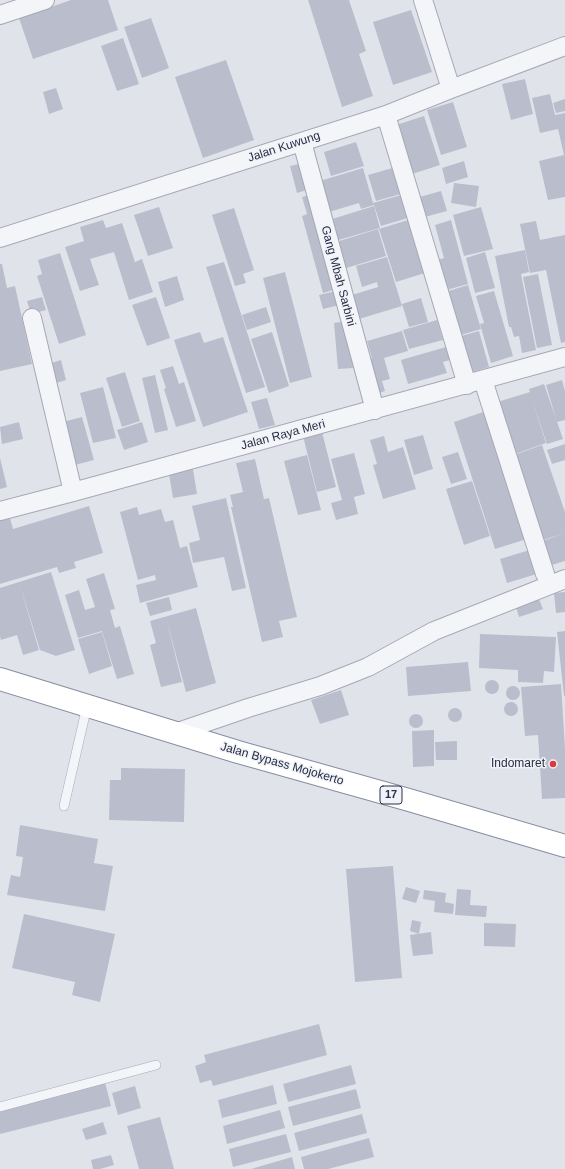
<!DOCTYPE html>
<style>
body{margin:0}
canvas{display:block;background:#e1e3eb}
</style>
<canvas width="565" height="1169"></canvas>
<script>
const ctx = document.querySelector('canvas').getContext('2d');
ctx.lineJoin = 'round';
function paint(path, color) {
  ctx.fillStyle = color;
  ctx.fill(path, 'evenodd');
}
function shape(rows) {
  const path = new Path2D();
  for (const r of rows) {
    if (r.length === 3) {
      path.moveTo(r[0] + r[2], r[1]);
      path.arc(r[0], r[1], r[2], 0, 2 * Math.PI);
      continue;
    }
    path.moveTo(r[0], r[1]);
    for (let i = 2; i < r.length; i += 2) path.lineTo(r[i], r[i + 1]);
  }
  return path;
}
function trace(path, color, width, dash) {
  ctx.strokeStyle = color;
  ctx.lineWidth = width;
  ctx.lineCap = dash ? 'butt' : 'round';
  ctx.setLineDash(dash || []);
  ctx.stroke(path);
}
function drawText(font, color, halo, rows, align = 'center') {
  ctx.font = font + ' Arial,sans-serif';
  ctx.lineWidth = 3;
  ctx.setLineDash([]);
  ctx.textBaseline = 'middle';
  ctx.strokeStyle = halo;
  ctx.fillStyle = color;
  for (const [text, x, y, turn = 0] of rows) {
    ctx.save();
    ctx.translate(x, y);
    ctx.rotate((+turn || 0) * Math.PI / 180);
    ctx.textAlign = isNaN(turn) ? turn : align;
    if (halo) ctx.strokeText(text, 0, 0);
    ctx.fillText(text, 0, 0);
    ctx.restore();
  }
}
const building = shape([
 [71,0,108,0,118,30,33,59,19,18],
 [308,0,349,0,366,51,359,54,373,96,342,107],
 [411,10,432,72,393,85,373,22],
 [151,18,169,68,142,78,124,27],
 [123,38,139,84,117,91,101,46],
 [226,60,254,140,203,158,175,77],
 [525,79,533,114,511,120,502,84],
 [56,88,63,109,49,114,43,92],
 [550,94,555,115,565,113,565,197,548,200,539,161,564,155,558,129,540,133,532,98],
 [565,99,565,111,556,113,553,103],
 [453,102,467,147,441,155,427,110],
 [424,116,440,165,409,175,393,126],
 [356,142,364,166,331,176,324,152],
 [464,161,468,177,446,184,442,168],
 [299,164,307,190,297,193,290,166],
 [396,167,404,193,376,201,368,175],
 [363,168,373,203,401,195,408,218,381,226,374,205,361,209,359,203,329,212,320,181],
 [454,183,479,186,476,207,451,203],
 [441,191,447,211,421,218,416,198],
 [314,194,340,288,323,293,302,216,307,214,302,197],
 [374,206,380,228,335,241,329,220],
 [159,207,173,248,148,256,134,215],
 [481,207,493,249,464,256,453,215],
 [234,208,254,270,243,274,246,283,235,286,212,215],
 [411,219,428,272,396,282,379,229],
 [103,220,106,228,122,223,135,262,142,259,153,292,129,300,114,252,90,259,99,285,80,291,65,247,84,241,80,227],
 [451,220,468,284,443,291,434,261,444,258,435,225],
 [536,221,540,240,565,235,565,342,561,343,546,270,530,273,520,224],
 [378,229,386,256,343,269,336,242],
 [525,250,529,272,521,274,536,350,522,353,519,336,514,337,511,327,509,327,495,256],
 [485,252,495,288,475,293,466,258],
 [60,253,86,335,59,344,37,276,42,274,38,260],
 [387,257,402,306,359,319,352,295,378,287,377,282,362,287,356,266],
 [224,262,265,387,246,393,206,267],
 [0,264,2,264,7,288,15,286,32,364,0,371],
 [285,272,312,377,290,383,263,278],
 [538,274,552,345,537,348,523,277],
 [177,276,184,300,165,307,158,282],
 [468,285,481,329,454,337,442,293],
 [340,290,344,304,323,309,319,295],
 [494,291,513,356,491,363,480,324,484,323,476,296],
 [42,297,46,310,31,314,27,301],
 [156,297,170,338,147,346,132,305],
 [421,298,428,322,409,327,402,304],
 [266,307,271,322,247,330,242,315],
 [437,320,443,340,409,349,403,330],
 [348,321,353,368,338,369,334,323],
 [402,331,408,351,384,358,390,379,382,381,385,391,374,395,364,361,372,358,367,341],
 [479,331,489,367,465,374,454,338],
 [200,332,204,343,223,337,248,412,203,427,174,340],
 [272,332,289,386,269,393,251,339],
 [446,347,450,360,443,362,447,373,408,384,401,360],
 [61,360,66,380,53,384,48,364],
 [173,366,179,384,184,382,196,421,176,427,164,389,166,388,160,370],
 [125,372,140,421,122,427,106,378],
 [155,375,168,430,155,433,142,378],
 [562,380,565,391,565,420,557,422,546,385],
 [544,384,563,439,547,444,531,397,546,443,512,455,494,403,530,392,529,389],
 [103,387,116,438,93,443,80,393],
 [267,398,275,425,259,429,251,402],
 [486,411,527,539,495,549,454,422],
 [82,417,94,460,71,466,59,423],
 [19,422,23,439,2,444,0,427],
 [142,422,148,442,124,450,117,430],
 [322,432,336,487,317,492,303,436],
 [423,435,433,469,414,475,404,440],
 [384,436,388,452,403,447,416,489,383,499,373,465,377,464,370,440],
 [565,444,565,460,552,464,547,450],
 [542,445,565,512,565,533,540,541,511,456],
 [458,452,467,479,451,484,442,457],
 [354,453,365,494,354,497,358,514,336,520,331,503,342,500,331,459],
 [307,455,321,510,298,515,284,461],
 [0,458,7,487,0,489],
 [255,459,264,499,256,501,269,498,297,617,279,621,283,637,262,642,231,507,233,507,230,495,243,492,236,463],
 [193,469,197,494,173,498,169,474],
 [472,481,490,536,464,545,446,489],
 [226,498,246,588,232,591,224,557,193,563,189,543,200,540,192,506],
 [89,506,103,553,74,562,76,568,59,573,57,567,0,584,0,513,8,511,13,529],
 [137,507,139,515,161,509,165,522,173,520,180,548,187,546,198,587,140,603,136,585,156,580,155,575,138,580,120,512],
 [565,533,565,561,545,567,537,543],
 [533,549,540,573,507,583,500,559],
 [51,572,75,650,56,656,40,650,19,582],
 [104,573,115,609,110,610,115,628,120,626,134,674,117,679,102,631,78,638,65,595,79,590,85,610,95,607,86,579],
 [19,582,39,650,23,655,17,635,1,640,0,636,0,588],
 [565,592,565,612,556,613,554,593],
 [169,597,172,610,150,616,146,603],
 [539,599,543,609,519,617,516,607],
 [196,608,216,683,186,692,166,618,182,682,161,687,150,645,156,643,150,621],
 [565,631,565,696,564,696,557,632],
 [102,632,112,666,89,674,78,639],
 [480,634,556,637,554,672,544,671,543,683,518,682,518,670,479,668],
 [468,662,471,691,408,696,406,667],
 [492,687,7],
 [561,684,565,748,565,798,542,799,538,735,525,736,521,687],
 [513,693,7],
 [341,690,349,715,320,724,311,700],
 [511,709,7],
 [455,715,7],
 [416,721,7],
 [434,730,434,766,413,767,412,731],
 [457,741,457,760,436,760,435,742],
 [121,768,185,769,184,822,109,820,110,780,121,780],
 [20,825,98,839,94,863,113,866,105,911,7,895,11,875,20,877,23,857,16,856],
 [393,866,402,978,355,982,346,869],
 [406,887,420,891,416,903,402,899],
 [457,889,471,890,470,905,487,906,486,917,455,915],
 [424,890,446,893,445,902,454,904,453,914,434,912,435,901,423,899],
 [24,914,115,934,100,1002,72,995,75,982,12,968],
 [412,920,421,922,419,934,410,931],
 [484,923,516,924,515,947,484,946],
 [431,932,433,954,413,956,410,935],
 [319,1024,327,1055,213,1086,211,1080,200,1083,195,1066,206,1062,204,1055],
 [351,1065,356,1084,288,1102,283,1084],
 [105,1082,111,1106,0,1134,0,1109],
 [273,1085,277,1104,222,1118,218,1100],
 [135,1086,141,1108,118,1115,112,1093],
 [356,1089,361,1108,293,1126,288,1107],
 [280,1110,285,1128,227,1144,223,1126],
 [362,1114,367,1133,299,1151,294,1133],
 [160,1117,174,1169,139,1169,127,1126],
 [103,1122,107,1134,86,1140,82,1129],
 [286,1134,291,1152,233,1167,229,1149],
 [369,1138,374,1157,328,1169,304,1169,301,1157],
 [111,1155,114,1165,100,1169,93,1169,91,1160],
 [292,1157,295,1169,251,1169]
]);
const lane = shape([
 [64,806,87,706],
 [0,1107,156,1065]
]);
const street = shape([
 [423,0,451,89],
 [0,15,45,0],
 [386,115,467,385],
 [302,142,375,410],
 [0,238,386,115,451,89,565,46],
 [32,318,73,492],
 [483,380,545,574],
 [0,511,73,492,565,357],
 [175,733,248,708,320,686,368,667,434,631,565,579]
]);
const highway = shape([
 [0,679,238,752,409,800,565,846]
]);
const markers = [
 [553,764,4,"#dd383c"]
];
const shields = [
 [391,795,22]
];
const shieldNames = [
 ["17",391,795]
];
const streetNames = [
 ["Jalan Kuwung",284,147,-18],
 ["Gang Mbah Sarbini",338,276,75],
 ["Jalan Raya Meri",283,435,-15],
 ["Jalan Bypass Mojokerto",282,764,16]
];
const poiNames = [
 ["Indomaret",545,764]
];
paint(building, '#babecc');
trace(lane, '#a5a9b6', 10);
trace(street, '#a5a9b6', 20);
trace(highway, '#868ea3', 24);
trace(lane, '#f4f5f9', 9);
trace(street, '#f4f5f9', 18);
trace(highway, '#fff', 22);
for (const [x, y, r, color] of markers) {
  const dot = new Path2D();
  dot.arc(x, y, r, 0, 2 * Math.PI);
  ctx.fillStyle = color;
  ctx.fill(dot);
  trace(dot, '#f1f3f8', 1.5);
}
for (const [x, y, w] of shields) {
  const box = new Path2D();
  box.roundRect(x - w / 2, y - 9, w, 18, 3);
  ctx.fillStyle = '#f1f3f8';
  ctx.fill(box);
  trace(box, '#272e45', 1);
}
drawText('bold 11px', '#272e45', null, shieldNames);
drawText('12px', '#272e45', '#f1f3f8', streetNames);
drawText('12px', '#272e45', '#f1f3f8', poiNames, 'right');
</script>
